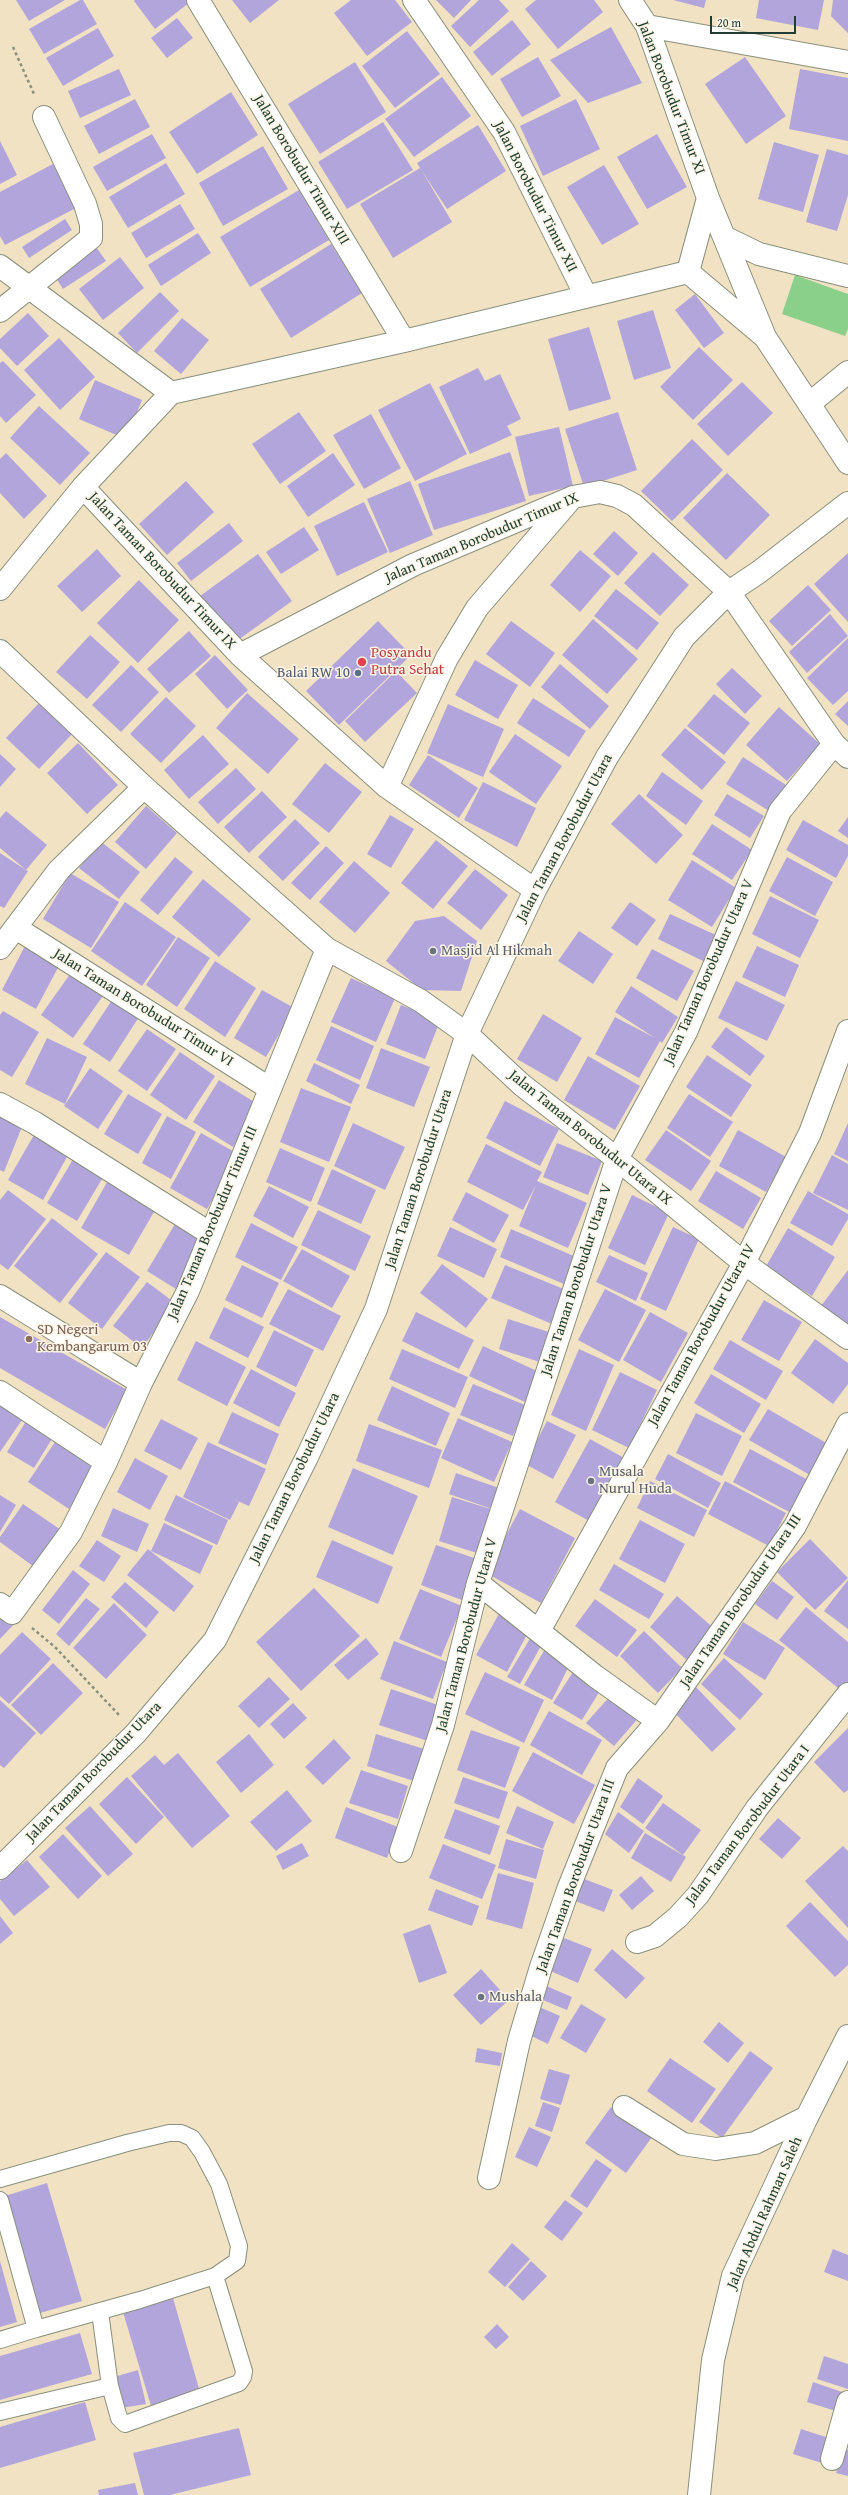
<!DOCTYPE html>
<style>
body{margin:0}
#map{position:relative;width:848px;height:2495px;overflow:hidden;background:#f1e2c3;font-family:"Gentium Book Plus",serif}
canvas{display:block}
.scale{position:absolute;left:710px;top:16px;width:86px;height:18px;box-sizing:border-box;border:2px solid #1f3d34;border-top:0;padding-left:5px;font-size:12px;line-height:14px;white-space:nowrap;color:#1f3d34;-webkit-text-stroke:3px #fcf5e5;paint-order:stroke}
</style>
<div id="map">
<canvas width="848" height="2495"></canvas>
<div class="scale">20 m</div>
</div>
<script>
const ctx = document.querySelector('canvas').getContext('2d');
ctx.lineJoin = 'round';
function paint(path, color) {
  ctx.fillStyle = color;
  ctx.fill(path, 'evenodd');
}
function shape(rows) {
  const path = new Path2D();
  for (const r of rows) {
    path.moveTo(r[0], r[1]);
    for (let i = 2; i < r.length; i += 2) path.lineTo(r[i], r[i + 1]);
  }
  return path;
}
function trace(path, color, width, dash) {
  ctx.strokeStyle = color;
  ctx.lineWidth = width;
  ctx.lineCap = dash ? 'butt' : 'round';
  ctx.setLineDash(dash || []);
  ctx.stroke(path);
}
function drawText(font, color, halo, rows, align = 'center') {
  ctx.font = font + ' "Gentium Book Plus",serif';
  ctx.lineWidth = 3;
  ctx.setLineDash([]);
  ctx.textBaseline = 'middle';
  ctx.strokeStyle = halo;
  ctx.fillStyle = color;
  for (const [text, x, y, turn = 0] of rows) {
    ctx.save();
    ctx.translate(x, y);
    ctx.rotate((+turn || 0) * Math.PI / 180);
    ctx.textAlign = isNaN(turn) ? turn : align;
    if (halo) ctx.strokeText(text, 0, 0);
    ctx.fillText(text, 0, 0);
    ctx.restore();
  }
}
const green = shape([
 [795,275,848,294,848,329,845,336,782,314]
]);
const building = shape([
 [16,0,65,0,29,21],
 [80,0,83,0,97,24,44,54,29,29],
 [135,0,187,0,189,3,155,29,134,1],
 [232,0,279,0,250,23],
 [351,0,395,0,412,22,367,56,334,13],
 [436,0,471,0,454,18],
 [479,0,499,0,509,11,470,47,451,26],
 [536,0,594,0,603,12,558,49,525,9],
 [673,0,706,0,704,8],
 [759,0,824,0,818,30,756,18],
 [833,0,848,0,848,33,831,16],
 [177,18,193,38,167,58,151,38],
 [512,20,531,44,492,76,473,52],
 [611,27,642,83,588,103,550,60],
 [98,28,114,56,63,86,46,58],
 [407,31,440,74,395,108,362,66],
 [538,57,561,96,522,117,500,79],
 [745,57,786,116,746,144,705,84],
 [355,62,386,112,320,154,288,104],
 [119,69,131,95,80,118,68,91],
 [800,69,848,78,848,141,789,129],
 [442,77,471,116,414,157,385,119],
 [231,92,258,135,197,174,169,132],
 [135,99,150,127,99,154,84,126],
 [576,99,600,149,543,176,520,126],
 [383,122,413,170,347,209,318,162],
 [478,125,506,171,447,209,422,171,452,222,393,258,360,204,420,168,417,163],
 [152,134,166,158,107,191,93,167],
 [657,134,687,187,647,209,617,157],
 [0,141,17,175,0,184],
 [774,142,819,155,803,212,758,199],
 [263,146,288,189,223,226,199,183],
 [827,149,848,155,848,195,837,231,806,222],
 [166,163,185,194,128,228,109,197],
 [53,164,76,208,5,245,0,236,0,192],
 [604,165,639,224,602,245,567,187],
 [299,190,329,240,250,287,220,237],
 [180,204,195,229,146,258,131,233],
 [65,219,72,230,29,258,22,247],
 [198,233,211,253,161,286,148,265],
 [94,244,106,261,63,289,52,272],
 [331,244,362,293,291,338,260,289],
 [120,257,144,288,103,320,79,289],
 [160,292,179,311,137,353,118,333],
 [695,294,724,333,704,348,675,310],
 [653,310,671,368,634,380,617,321],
 [28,313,49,336,17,366,0,348,0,339],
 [182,318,209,340,181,374,154,351],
 [589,327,611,399,569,411,548,339],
 [59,338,95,377,60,410,24,370],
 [699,347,733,380,693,420,660,387],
 [3,361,36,395,6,423,0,416,0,363],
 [478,368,485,381,500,374,521,419,507,426,512,435,470,454,439,387],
 [95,380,142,400,126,439,79,419],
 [742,382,773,413,728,456,697,424],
 [430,383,467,454,415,481,378,410],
 [39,406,90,453,60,485,10,438],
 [299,412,326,451,280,484,252,444],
 [618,412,637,470,584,487,565,429],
 [371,414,401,468,364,489,333,435],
 [559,427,573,486,529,496,515,437],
 [692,439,723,470,672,521,641,491],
 [510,452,526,501,434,530,418,484],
 [6,453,47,496,24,519,0,493,0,459],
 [333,453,355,485,308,517,287,486],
 [727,473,770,515,726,560,683,518],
 [186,481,214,512,167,555,139,524],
 [410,481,433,535,390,553,367,499],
 [364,502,388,552,337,576,314,526],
 [229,523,243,541,191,581,177,563],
 [304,527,319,550,281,574,266,552],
 [614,531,638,553,618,576,593,554],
 [97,549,121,576,82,612,57,586],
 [580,550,611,576,580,612,550,585],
 [653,552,689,585,660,616,624,583],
 [848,553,848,622,814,584],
 [258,554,292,601,234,643,200,596],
 [139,580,179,620,138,663,97,623],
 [808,585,831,610,792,646,769,621],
 [616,589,659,623,637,650,594,616],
 [830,614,848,636,807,673,789,652],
 [593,619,638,659,607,694,562,655],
 [378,621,411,655,339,725,306,691],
 [511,621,555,653,530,687,486,654],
 [189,631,211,656,169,693,147,669],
 [90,635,120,662,87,699,56,672],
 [848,638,848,691,833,705,807,678],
 [215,655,248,690,227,709,195,674],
 [475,660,518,685,498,719,455,695],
 [560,664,609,706,590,729,541,687],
 [131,665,159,692,121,732,92,705],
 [732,668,762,696,745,714,716,684],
 [396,671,417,693,365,742,345,721],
 [247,693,299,739,268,774,216,728],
 [714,694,750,723,724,755,687,726],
 [166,697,196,726,161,763,130,734],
 [533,698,586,731,569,757,517,723],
 [848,701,848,726,835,714],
 [39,703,72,734,39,769,6,738],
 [448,704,504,729,483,777,427,753],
 [779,707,820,744,787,781,746,745],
 [685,728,726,762,702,790,661,755],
 [515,734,562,766,536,804,489,772],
 [203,735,229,764,189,799,164,770],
 [78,743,118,785,87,814,47,773],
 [0,754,16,769,0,787],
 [428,755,478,788,459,818,409,785],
 [743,757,786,785,769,811,726,784],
 [325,763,362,792,329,833,292,804],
 [236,768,256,789,218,824,198,802],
 [662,772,703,801,686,825,646,796],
 [483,782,536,808,517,847,464,820],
 [262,791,287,817,249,853,224,827],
 [639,794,683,835,656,864,611,824],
 [727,794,764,816,750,838,714,815],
 [146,806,177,833,146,869,115,842],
 [6,811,47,845,26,870,28,871,4,908,0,906,0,853,26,870,0,848,0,818],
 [390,815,414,829,391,868,367,854],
 [848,817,848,838,838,831],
 [295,819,320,843,283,881,258,857],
 [803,820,848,845,848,856,836,878,786,850],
 [712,824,752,850,732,880,692,854],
 [436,840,468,866,433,909,401,883],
 [100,841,140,872,119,899,79,868],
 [326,846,344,863,310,900,291,883],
 [175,857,193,872,158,915,140,900],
 [787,857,833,882,815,916,769,891],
 [692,860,736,888,712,927,668,900],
 [354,861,390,893,355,933,319,902],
 [475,869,508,895,481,930,447,903],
 [70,873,119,902,91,948,43,919],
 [203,879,251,919,219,957,172,917],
 [770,896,819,920,800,958,752,934],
 [125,902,176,937,142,986,91,951],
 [630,902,656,920,637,946,611,928],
 [670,914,718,936,705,962,658,939],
 [444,916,477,941,461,991,422,990,386,961,415,921],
 [579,931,613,954,593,984,558,961],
 [178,937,210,958,177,1007,146,985],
 [26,944,61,962,36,1009,2,990],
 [757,946,799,965,785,997,742,977],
 [652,949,694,971,677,1001,636,978],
 [215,961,256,988,225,1037,184,1009],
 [73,970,105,993,73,1038,41,1015],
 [351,978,395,998,376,1042,331,1022],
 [736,981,785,1005,767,1041,718,1018],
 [631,986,678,1017,662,1043,660,1041,639,1078,595,1054,615,1017,655,1038,615,1012],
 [262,990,294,1008,266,1057,234,1038],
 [112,1000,139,1017,110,1062,83,1044],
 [401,1005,440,1021,425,1059,386,1044],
 [3,1011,39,1032,12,1077,0,1070,0,1015],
 [543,1014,582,1038,557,1082,517,1059],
 [331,1026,374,1046,360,1080,316,1060],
 [726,1027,765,1056,750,1076,711,1047],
 [147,1029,176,1049,147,1091,118,1071],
 [47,1038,87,1057,65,1104,25,1084],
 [381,1048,430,1067,414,1107,366,1088],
 [180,1052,215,1076,186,1120,150,1095],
 [707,1055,752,1085,731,1117,686,1087],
 [588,1056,640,1086,615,1130,564,1100],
 [314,1063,360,1085,351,1104,306,1081],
 [90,1068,123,1091,98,1129,64,1106],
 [219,1080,259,1105,233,1147,193,1122],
 [301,1088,351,1107,329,1162,280,1142],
 [128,1094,162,1114,138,1154,104,1134],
 [689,1094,733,1122,710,1157,667,1128],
 [505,1101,559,1129,540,1166,486,1138],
 [0,1114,23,1124,4,1172,0,1170],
 [167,1116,196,1132,171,1179,142,1163],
 [353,1123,405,1147,385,1190,334,1166],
 [848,1123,848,1161,834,1154],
 [38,1128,72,1148,43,1200,8,1180],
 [666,1130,711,1161,691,1191,645,1160],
 [738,1130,786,1157,766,1192,719,1166],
 [201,1133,238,1154,207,1209,170,1188],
 [557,1143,602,1161,588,1195,543,1177],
 [486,1144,542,1172,537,1181,587,1203,568,1248,519,1226,536,1185,523,1210,467,1182],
 [280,1148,325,1168,311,1202,266,1182],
 [832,1155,848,1164,848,1210,813,1193],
 [75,1156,105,1174,77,1221,47,1203],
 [332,1169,376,1190,361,1224,317,1204],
 [716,1171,761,1198,743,1229,698,1201],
 [110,1177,158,1205,129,1255,81,1228],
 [269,1186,309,1207,293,1238,253,1216],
 [8,1190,46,1219,8,1270,0,1264,0,1200],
 [808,1191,848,1214,848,1219,832,1246,790,1223],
 [466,1192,509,1215,494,1243,452,1220],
 [632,1195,669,1213,645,1265,608,1248],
 [318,1210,371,1236,355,1271,301,1245],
 [52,1218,98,1254,60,1303,14,1266],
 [251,1223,298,1247,281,1280,235,1257],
 [175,1224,205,1243,176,1289,147,1271],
 [450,1227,497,1249,484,1278,437,1256],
 [673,1227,699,1239,666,1311,640,1299],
 [788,1228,835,1257,812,1296,765,1268],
 [511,1229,576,1257,564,1284,500,1257],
 [302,1249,350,1276,332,1308,283,1281],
 [106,1252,140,1277,102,1329,68,1303],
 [609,1255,648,1273,636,1301,596,1282],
 [442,1264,488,1299,466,1328,420,1293],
 [242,1265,279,1283,262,1318,225,1300],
 [505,1265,566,1290,552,1324,491,1298],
 [848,1270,848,1327,821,1306],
 [147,1282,175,1303,142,1348,113,1326],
 [288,1289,341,1316,323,1351,269,1324],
 [605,1289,646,1310,619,1362,578,1340],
 [764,1300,802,1322,779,1361,741,1340],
 [224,1307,264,1327,248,1358,209,1338],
 [416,1312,474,1340,459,1369,402,1341],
 [650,1312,688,1333,661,1382,623,1360],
 [0,1317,127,1390,105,1429,0,1368],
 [508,1319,552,1333,543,1363,499,1349],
 [274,1330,314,1350,296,1387,256,1367],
 [815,1339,848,1363,848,1384,833,1404,791,1373],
 [730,1340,783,1371,766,1400,713,1369],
 [196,1341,246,1367,227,1406,177,1380],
 [483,1346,539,1372,525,1402,469,1376],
 [402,1349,468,1377,455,1408,389,1379],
 [579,1349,614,1365,586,1431,551,1415],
 [251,1369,296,1393,279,1427,233,1403],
 [620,1372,657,1390,629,1448,592,1430],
 [711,1374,761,1404,744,1433,694,1403],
 [473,1384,525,1405,513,1436,460,1415],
 [392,1386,450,1413,436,1446,377,1420],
 [0,1405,22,1420,0,1452],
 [768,1409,828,1444,810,1475,749,1440],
 [232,1412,279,1434,266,1465,218,1443],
 [696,1413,742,1436,722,1476,676,1453],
 [28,1418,55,1434,34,1468,7,1452],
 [458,1418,512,1442,494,1482,441,1458],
 [161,1419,198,1438,181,1470,144,1451],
 [547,1421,576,1435,553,1479,525,1464],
 [369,1424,442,1450,429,1488,356,1461],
 [59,1436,99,1463,69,1509,28,1482],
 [590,1439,626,1459,591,1522,555,1502],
 [208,1442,266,1469,249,1506,233,1499,239,1502,230,1520,183,1497],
 [750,1449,810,1481,793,1514,733,1482],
 [668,1454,721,1483,708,1508,655,1479],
 [135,1458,168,1476,150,1510,117,1492],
 [353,1468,418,1496,393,1555,328,1527],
 [456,1473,499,1488,492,1509,449,1494],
 [650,1481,707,1510,694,1537,637,1508],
 [725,1481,786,1513,769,1546,708,1514],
 [0,1495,16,1505,0,1532],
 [176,1495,228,1520,217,1545,164,1520],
 [452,1497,494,1510,480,1554,439,1541],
 [23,1504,64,1532,37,1569,0,1542,0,1537],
 [113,1508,149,1524,137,1552,101,1536],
 [520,1509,575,1538,541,1603,486,1573],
 [640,1520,685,1544,665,1583,619,1559],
 [164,1523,213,1546,200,1574,151,1551],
 [810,1539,848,1578,815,1610,777,1572],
 [97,1540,121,1556,104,1582,79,1566],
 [332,1540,393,1567,378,1604,316,1577],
 [436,1545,477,1559,462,1600,421,1585],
 [148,1549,194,1586,174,1612,127,1575],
 [614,1564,664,1594,649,1619,599,1590],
 [73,1570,90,1584,59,1624,42,1610],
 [848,1580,848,1629,824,1611],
 [772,1581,794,1597,777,1620,755,1604],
 [125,1582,159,1612,146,1628,111,1597],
 [314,1588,360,1636,301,1691,256,1642],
 [420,1589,462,1606,441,1657,399,1639],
 [677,1596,717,1631,689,1662,650,1627],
 [86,1598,100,1609,69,1646,56,1634],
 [595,1599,637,1630,617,1657,575,1626],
 [114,1603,147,1635,106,1679,73,1648],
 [806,1607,848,1642,848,1687,843,1692,779,1640],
 [0,1611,18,1620,0,1639],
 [500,1612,530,1629,507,1672,476,1655],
 [743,1622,785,1648,765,1680,723,1654],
 [644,1631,682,1668,658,1693,620,1656],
 [22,1632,51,1659,9,1704,0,1696,0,1655],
 [531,1637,542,1644,520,1684,507,1677],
 [366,1638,379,1654,348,1680,334,1665],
 [394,1641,447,1662,433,1699,380,1679],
 [545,1649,569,1666,552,1700,524,1685],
 [724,1658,763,1694,740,1720,701,1684],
 [53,1663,83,1693,41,1735,11,1705],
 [485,1672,544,1700,524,1743,465,1714],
 [573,1672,601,1689,582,1720,553,1703],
 [269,1677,290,1699,259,1728,238,1706],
 [696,1687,736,1729,712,1752,672,1710],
 [391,1689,441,1706,428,1741,379,1725],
 [612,1694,641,1715,614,1746,586,1723],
 [0,1700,36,1733,4,1768,0,1765],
 [293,1703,307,1718,284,1739,270,1724],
 [549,1711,602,1740,582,1775,530,1745],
 [848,1728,848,1790,844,1793,814,1762],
 [471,1730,520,1747,505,1788,457,1770],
 [249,1734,274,1765,241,1793,216,1762],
 [376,1734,424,1749,414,1781,367,1766],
 [334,1739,351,1758,323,1785,305,1767],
 [533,1752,595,1785,574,1824,512,1791],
 [178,1753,230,1816,192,1848,131,1776,155,1755,164,1765],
 [361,1770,408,1786,398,1819,349,1803],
 [127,1777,164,1817,136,1844,99,1804],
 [463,1777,508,1792,499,1819,454,1803],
 [638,1778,663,1796,643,1824,620,1807],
 [287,1790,312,1821,276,1851,250,1822],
 [663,1803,701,1830,683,1855,645,1828],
 [90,1806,133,1854,108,1876,65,1828],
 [517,1806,554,1822,543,1849,506,1833],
 [346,1807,398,1827,387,1858,335,1838],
 [455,1809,500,1826,490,1855,444,1838],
 [618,1812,644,1831,629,1853,605,1834],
 [778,1818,801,1838,782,1859,759,1839],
 [645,1833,686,1857,671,1882,631,1858],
 [63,1834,102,1876,78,1899,39,1857],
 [506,1839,544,1850,536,1879,498,1868],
 [302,1843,309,1856,283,1870,276,1856],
 [443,1844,496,1865,482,1899,429,1878],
 [843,1846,848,1851,848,1928,805,1881],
 [27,1860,50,1887,14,1916,0,1899,0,1881],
 [498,1873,534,1883,522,1929,486,1919],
 [641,1876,654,1891,632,1910,619,1895],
 [579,1877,613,1890,604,1912,570,1899],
 [436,1889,479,1906,472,1926,428,1910],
 [810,1902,848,1941,848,1965,835,1977,786,1926],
 [0,1916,13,1933,0,1944],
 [430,1924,447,1973,419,1983,403,1934],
 [559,1936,592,1949,578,1983,546,1969],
 [612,1949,645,1978,626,1999,594,1970],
 [481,1969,509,2000,481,2025,453,1995],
 [544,1985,572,1997,567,2010,538,1998],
 [581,2004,606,2019,586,2053,560,2038],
 [537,2006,560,2016,548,2044,525,2033],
 [719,2022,744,2043,728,2063,703,2042],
 [477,2048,502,2053,500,2066,475,2062],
 [750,2051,773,2068,722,2138,699,2122],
 [670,2058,716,2089,692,2123,647,2091],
 [549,2069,570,2075,561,2105,540,2099],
 [543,2102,560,2108,552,2132,535,2126],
 [611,2107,652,2137,626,2173,585,2143],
 [529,2127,551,2137,537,2167,515,2157],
 [596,2159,612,2170,587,2208,570,2196],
 [47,2183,82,2301,40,2313,5,2196],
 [565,2200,583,2213,562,2241,544,2227],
 [512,2243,530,2259,505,2287,488,2272],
 [833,2249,848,2255,848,2281,824,2272],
 [0,2261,17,2322,0,2327],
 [531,2261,547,2276,523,2301,508,2287],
 [173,2298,200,2392,151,2406,123,2312],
 [497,2324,509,2337,496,2349,484,2337],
 [80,2333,92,2374,0,2400,0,2356],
 [824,2356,848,2364,848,2389,817,2379],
 [138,2370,146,2404,121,2408,114,2377],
 [813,2382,845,2393,839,2412,807,2402],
 [85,2402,96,2440,0,2468,0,2427],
 [239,2428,251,2475,170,2495,144,2495,133,2453],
 [801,2429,832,2439,825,2464,793,2454],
 [844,2449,848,2450,848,2476,836,2473],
 [135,2483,138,2495,99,2495,98,2490]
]);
const path = shape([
 [13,47,34,94],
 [32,1628,55,1647,119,1715]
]);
const service = shape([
 [0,2179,127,2143,169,2133,181,2133,192,2138,202,2152,219,2184,239,2246,237,2261,215,2276,140,2300,36,2329],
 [0,2200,36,2329,0,2340],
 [100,2312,110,2386,119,2418,125,2424,239,2383,243,2377,244,2371,215,2276],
 [0,2412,110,2386]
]);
const minor = shape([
 [198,0,404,341],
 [414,0,504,132,586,296],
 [630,0,647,26,708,198,765,337,848,463],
 [647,26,848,62],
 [724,237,759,254,848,276],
 [0,266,171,393],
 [688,272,708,198],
 [0,311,91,238,91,224,85,204,44,117],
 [809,404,848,372],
 [83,487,240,655,387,787,535,890],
 [0,589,83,487,171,393,404,341,688,272,765,337],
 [0,651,144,787,327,949,421,1001,467,1034,522,1085,617,1159,744,1263,848,1338],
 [240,655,413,565,573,497,600,492,617,496,634,505,729,592,834,744,848,757],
 [387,787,447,658,477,608,570,500],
 [16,928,269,1088],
 [0,948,59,870,144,787],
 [0,1104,35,1123,211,1234],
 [0,1296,141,1383],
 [0,1392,106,1462],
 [478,1583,595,1676,658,1721],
 [0,1604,12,1613,71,1532,106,1462,141,1383,188,1291,327,949],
 [539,1631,744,1263,810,1133,848,1031],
 [401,1851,443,1725,478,1583,617,1159,686,1032,780,811,834,744],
 [0,1868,136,1733,215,1640,307,1457,376,1309,467,1034,535,890,607,757,684,637,729,592,759,572,848,503],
 [637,1942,655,1936,678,1917,698,1895,757,1808,848,1694],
 [624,2107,683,2144,716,2149,755,2143,807,2117],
 [489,2178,519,2041,541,1967,569,1887,617,1768,658,1721,795,1526,848,1424],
 [832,2459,848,2402]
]);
const tertiary = shape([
 [699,2495,713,2360,733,2276,807,2117,848,2036]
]);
const markers = [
 [362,662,5,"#e0444e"],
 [358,673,4,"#5c6f8a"],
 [433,951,4,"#6b7280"],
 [29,1339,4,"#8d6e63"],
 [591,1481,4,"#6b7280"],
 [481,1997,4,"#6b7280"]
];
const streetNames = [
 ["Jalan Borobudur Timur XI",671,98,69],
 ["Jalan Borobudur Timur XIII",301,170,59],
 ["Jalan Borobudur Timur XII",535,197,63],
 ["Jalan Taman Borobudur Timur IX",482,538,-23],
 ["Jalan Taman Borobudur Timur IX",162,571,47],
 ["Jalan Taman Borobudur Utara",565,838,-62],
 ["Jalan Taman Borobudur Utara V",709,972,-66],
 ["Jalan Taman Borobudur Timur VI",143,1008,32],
 ["Jalan Taman Borobudur Utara IX",590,1138,39],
 ["Jalan Taman Borobudur Utara",419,1179,-72],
 ["Jalan Taman Borobudur Timur III",213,1223,-67],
 ["Jalan Taman Borobudur Utara V",577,1280,-72],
 ["Jalan Taman Borobudur Utara IV",702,1335,-61],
 ["Jalan Taman Borobudur Utara",295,1478,-64],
 ["Jalan Taman Borobudur Utara III",741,1601,-56],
 ["Jalan Taman Borobudur Utara V",467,1635,-75],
 ["Jalan Taman Borobudur Utara",94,1772,-46],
 ["Jalan Taman Borobudur Utara I",748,1825,-53],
 ["Jalan Taman Borobudur Utara III",576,1876,-70],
 ["Jalan Abdul Rahman Saleh",765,2213,-66]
];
const healthNames = [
 ["Posyandu",371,653],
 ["Putra Sehat",371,670]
];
const serviceNames = [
 ["Balai RW 10",350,673]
];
const worshipNames = [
 ["Masjid Al Hikmah",441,951],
 ["Musala",599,1472],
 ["Nurul Huda",599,1489],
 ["Mushala",489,1997]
];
const educationNames = [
 ["SD Negeri",37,1330],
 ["Kembangarum 03",37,1347]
];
paint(green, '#8ad08b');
paint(building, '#b1a5dc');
trace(service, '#88907c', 18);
trace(minor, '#88907c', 24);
trace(tertiary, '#88907c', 24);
trace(path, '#88907c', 2.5, [3, 3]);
trace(service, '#fff', 16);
trace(minor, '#fff', 22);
trace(tertiary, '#fff', 22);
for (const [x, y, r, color] of markers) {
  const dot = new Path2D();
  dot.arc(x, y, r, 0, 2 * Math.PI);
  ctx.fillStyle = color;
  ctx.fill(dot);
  trace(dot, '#fcf5e5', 1.5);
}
drawText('15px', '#1f3d34', '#fcf5e5', streetNames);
drawText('15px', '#be3a42', '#fcf5e5', healthNames, 'left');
drawText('15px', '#4e5e75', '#fcf5e5', serviceNames, 'right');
drawText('15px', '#5b616d', '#fcf5e5', worshipNames, 'left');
drawText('15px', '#785e54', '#fcf5e5', educationNames, 'left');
</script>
